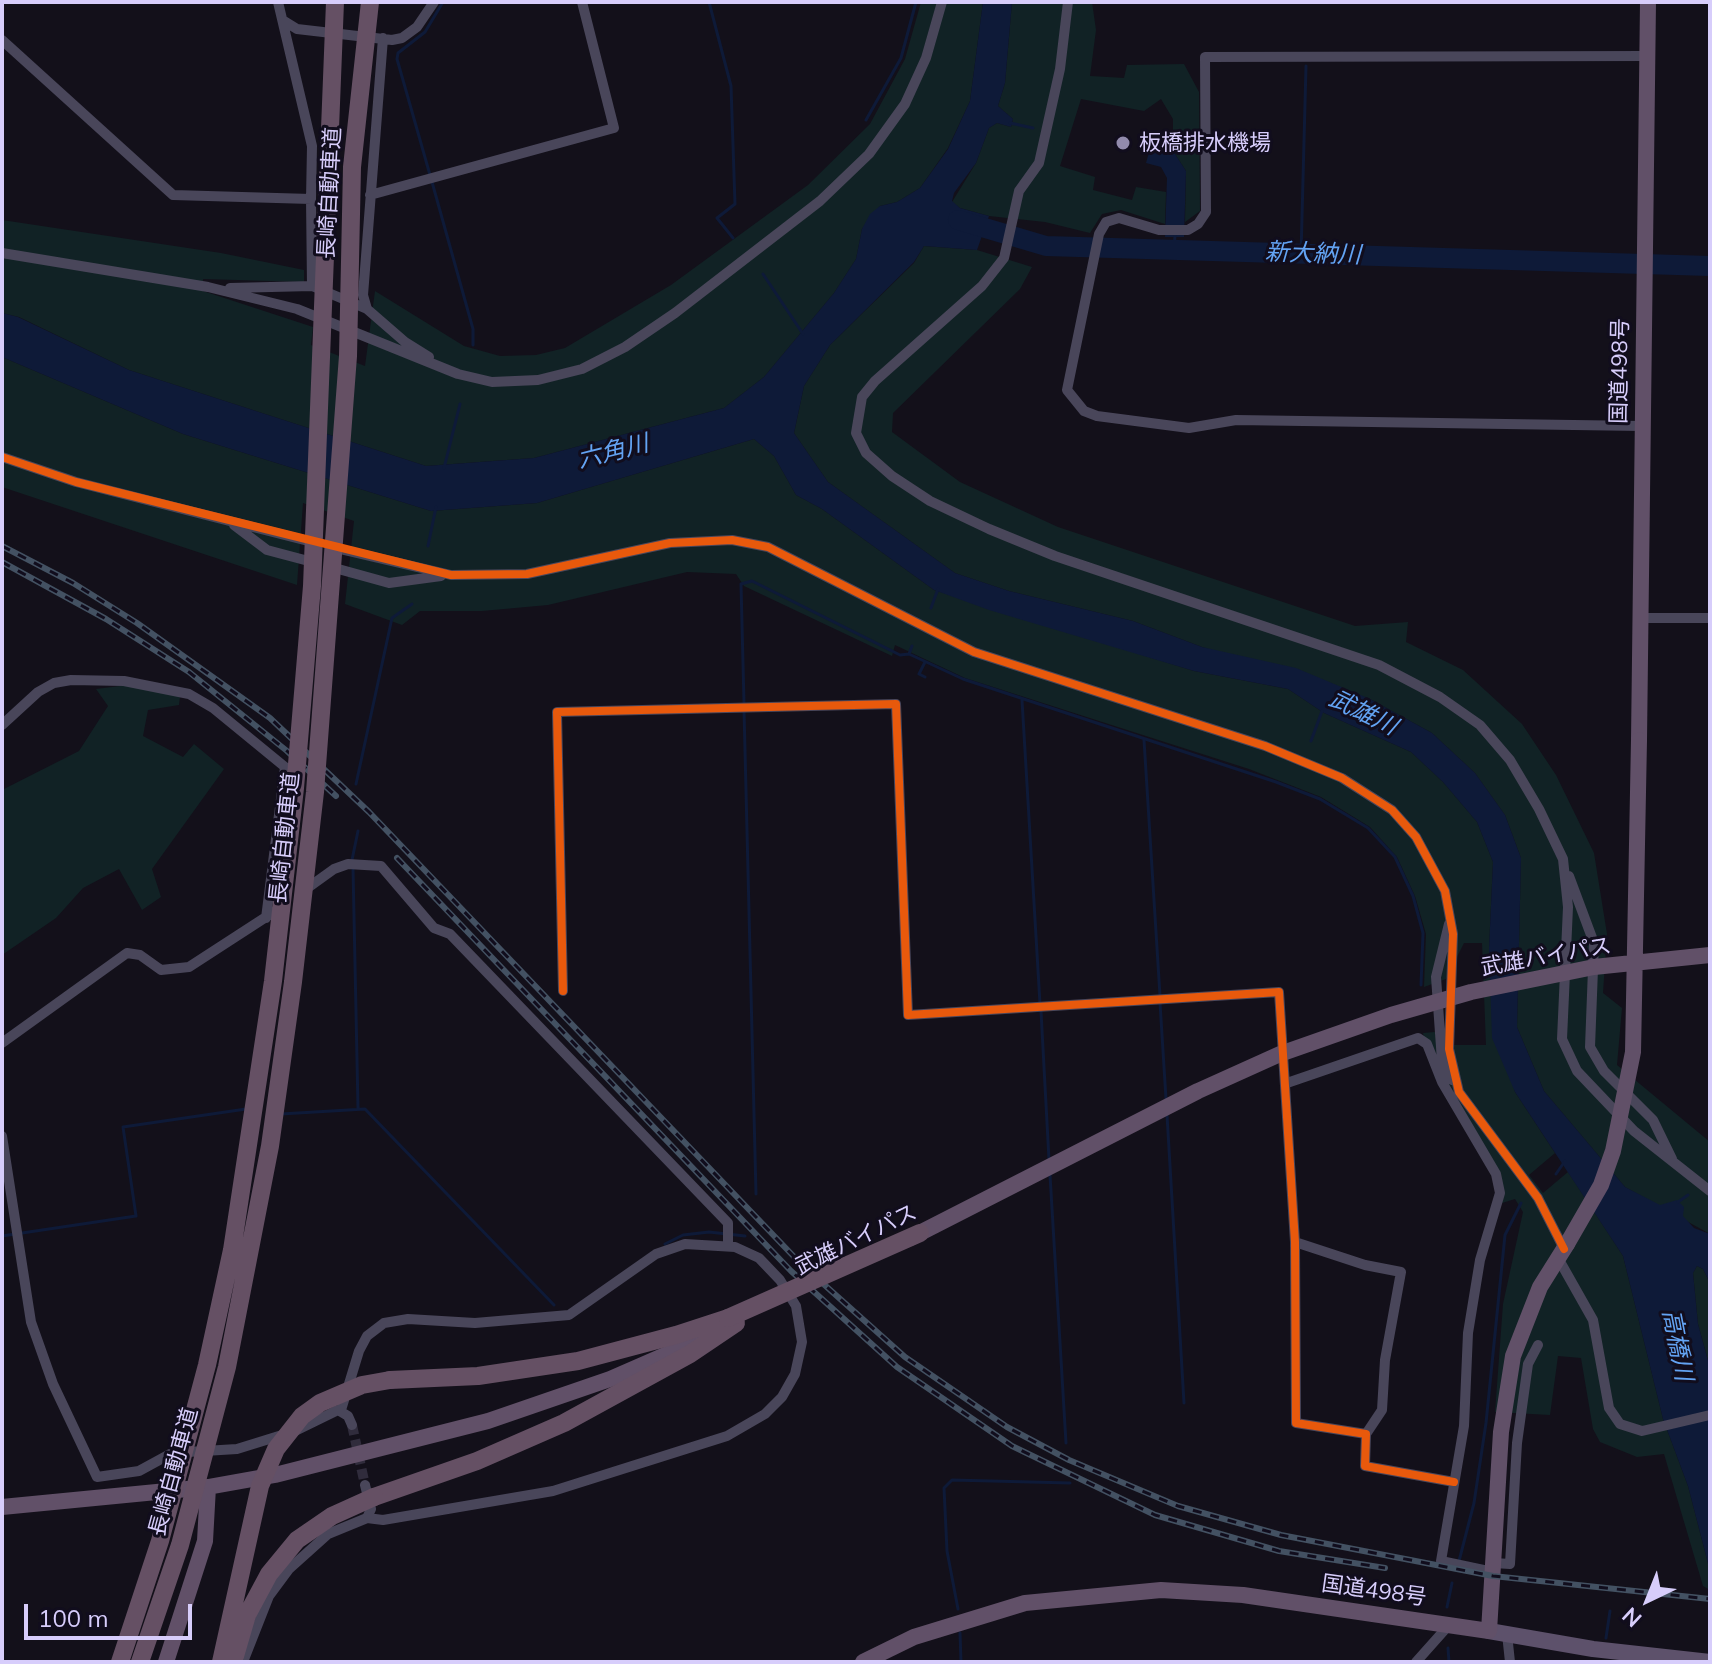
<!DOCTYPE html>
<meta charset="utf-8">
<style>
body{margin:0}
#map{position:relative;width:1712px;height:1664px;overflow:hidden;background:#13101a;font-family:Mulish,sans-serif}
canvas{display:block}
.frame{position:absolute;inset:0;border:4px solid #d7cdfb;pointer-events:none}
.north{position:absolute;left:1608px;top:1560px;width:80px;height:80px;-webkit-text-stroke:6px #110d1d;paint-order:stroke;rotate:223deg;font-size:22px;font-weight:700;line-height:32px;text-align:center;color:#d7cdfb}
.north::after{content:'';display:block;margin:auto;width:28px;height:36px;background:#d7cdfb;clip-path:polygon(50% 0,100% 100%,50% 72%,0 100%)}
.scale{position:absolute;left:24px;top:1604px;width:168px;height:36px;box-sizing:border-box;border:4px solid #d7cdfb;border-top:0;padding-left:10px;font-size:24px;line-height:28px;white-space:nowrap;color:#d7cdfb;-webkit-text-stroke:6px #110d1d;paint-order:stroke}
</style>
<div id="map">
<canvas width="1712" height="1664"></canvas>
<div class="frame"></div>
<div class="north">N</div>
<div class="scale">100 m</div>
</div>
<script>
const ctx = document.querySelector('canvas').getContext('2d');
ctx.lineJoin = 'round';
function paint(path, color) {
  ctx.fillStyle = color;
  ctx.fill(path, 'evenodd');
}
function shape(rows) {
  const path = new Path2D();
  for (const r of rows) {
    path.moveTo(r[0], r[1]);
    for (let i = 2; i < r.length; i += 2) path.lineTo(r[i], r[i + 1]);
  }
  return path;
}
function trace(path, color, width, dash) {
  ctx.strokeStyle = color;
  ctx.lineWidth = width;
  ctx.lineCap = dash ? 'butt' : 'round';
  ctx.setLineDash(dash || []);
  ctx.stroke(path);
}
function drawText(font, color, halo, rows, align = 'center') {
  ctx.font = font + ' Mulish,"Noto Sans JP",sans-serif';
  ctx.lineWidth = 6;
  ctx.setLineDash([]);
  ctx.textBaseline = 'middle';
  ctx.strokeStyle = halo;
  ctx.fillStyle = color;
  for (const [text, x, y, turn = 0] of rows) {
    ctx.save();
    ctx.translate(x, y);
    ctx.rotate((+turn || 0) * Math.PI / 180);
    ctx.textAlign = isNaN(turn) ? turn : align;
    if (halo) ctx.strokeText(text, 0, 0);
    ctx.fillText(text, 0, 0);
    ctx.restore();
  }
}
const green = shape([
 [921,2,983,2,970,101,948,148,920,188,897,202,880,206,862,229,856,259,834,293,764,377,724,408,534,458,426,466,129,370,19,317,2,313,2,220,221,253,304,270,304,282,203,279,203,291,313,327,311,345,365,366,375,291,464,346,500,356,536,355,565,348,671,285,808,185,870,124,905,59],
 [1012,2,1092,2,1096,30,1090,76,1124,78,1127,65,1184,64,1199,92,1200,211,1185,222,1186,171,1173,151,1173,119,1161,99,1144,111,1081,99,1060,166,1095,177,1093,190,1132,200,1136,187,1166,192,1165,224,1121,210,1102,214,1090,233,1045,222,989,216,960,208,952,202,976,163,989,128,997,123,1011,127,1013,119,998,106,1005,83],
 [924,246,977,250,1032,267,1020,289,893,413,892,432,960,482,1058,527,1355,626,1408,622,1406,642,1463,670,1522,724,1556,775,1594,853,1607,934,1603,993,1622,1008,1617,1065,1710,1142,1710,1234,1625,1187,1544,1091,1517,1027,1521,858,1505,815,1475,773,1432,733,1370,699,1202,647,1133,621,1009,591,955,573,828,482,794,433,804,386,830,345,914,263],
 [2,357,183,434,431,511,537,503,754,439,774,456,796,495,822,509,934,590,1194,671,1288,689,1324,713,1411,752,1443,782,1477,822,1493,862,1489,949,1515,1092,1555,1153,1529,1175,1543,1193,1568,1172,1623,1256,1663,1419,1688,1486,1710,1571,1710,1590,1703,1586,1664,1454,1637,1457,1600,1442,1593,1429,1581,1358,1558,1356,1550,1415,1495,1412,1503,1304,1523,1212,1515,1199,1502,1203,1492,1175,1435,1078,1423,1033,1446,1031,1453,1045,1486,1045,1482,943,1464,943,1446,979,1424,987,1426,934,1415,896,1397,857,1370,827,1321,797,1249,769,965,678,895,645,892,656,744,586,736,574,687,572,548,605,482,611,420,611,402,625,345,604,354,521,303,503,297,585,2,487],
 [128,685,180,696,179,705,148,710,143,736,183,757,194,744,224,769,152,869,161,897,142,910,119,869,83,888,56,918,2,955,2,790,79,751,108,706,96,689],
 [1697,1266,1703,1269,1710,1283,1710,1368,1698,1324,1693,1273]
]);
const water = shape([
 [983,2,1012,2,1005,83,998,106,1013,119,1011,127,997,123,989,128,976,163,954,193,952,201,960,208,989,216,977,250,924,246,914,262,830,345,804,386,794,433,828,482,955,573,1009,591,1133,621,1202,647,1296,668,1370,699,1432,733,1475,773,1505,815,1521,858,1517,1027,1544,1091,1625,1187,1660,1205,1677,1200,1684,1207,1683,1216,1694,1228,1710,1234,1710,1283,1703,1269,1697,1266,1693,1273,1698,1324,1710,1368,1710,1571,1688,1486,1663,1419,1623,1256,1515,1092,1492,1038,1489,949,1493,862,1477,822,1443,782,1411,752,1324,713,1288,689,1194,671,989,610,934,590,822,509,796,495,774,456,754,439,537,503,431,511,183,434,2,357,2,313,18,317,129,370,426,466,534,458,724,408,764,377,834,293,856,259,862,229,870,214,880,206,897,202,920,188,948,149,970,101],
 [1151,145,1173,151,1186,171,1184,237,1165,237,1167,178,1161,167,1146,163]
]);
const stream = shape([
 [709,2,731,86,735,204,717,218,733,238],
 [866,120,901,58,916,2],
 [1010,123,1033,128],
 [430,175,397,59,398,53,425,32,443,2],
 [432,182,473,329,473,345],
 [1174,251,1175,235],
 [1301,255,1306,66],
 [763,274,803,334],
 [444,468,460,404],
 [428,546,436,507],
 [931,608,938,589],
 [912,646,909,654,963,679,1276,782,1320,799,1368,828,1395,857,1413,896,1423,933,1421,985],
 [925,662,919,674,925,677],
 [1022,700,1040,1004],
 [744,703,741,584,752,581,900,655,909,654],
 [744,710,756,1194],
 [1144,740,1160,996],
 [1311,741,1322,711],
 [356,784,392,618,412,604],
 [352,860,358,831],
 [353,868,358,1108],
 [1160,1003,1166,1099],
 [1041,1011,1049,1160],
 [281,1114,365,1109,554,1305],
 [1167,1115,1184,1403],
 [1556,1174,1565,1161],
 [1050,1175,1066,1443],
 [1678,1202,1688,1195],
 [2,1236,136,1216,123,1127,246,1109],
 [665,1244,683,1235,709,1232,745,1236],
 [1459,1561,1474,1503,1486,1423,1505,1235,1521,1203],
 [1447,1607,1452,1583],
 [958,1609,947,1551,944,1488,952,1480,1070,1483],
 [960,1633,961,1662],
 [1606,1638,1610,1611],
 [1448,1648,1449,1662]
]);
const river = shape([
 [958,220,1046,246,1710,266]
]);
const minorTunnel = shape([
 [352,1425,365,1485]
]);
const minor = shape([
 [1068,2,1060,69,1039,163,1019,191,1004,258,982,286,875,381,862,397,856,433,866,453,892,476,930,501,989,529,1055,556,1379,665,1440,697,1480,725,1510,760,1539,809,1563,859,1568,907,1562,1039,1577,1071,1634,1131,1710,1191],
 [284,21,297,29,392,40,402,38,417,27,434,2],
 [2,40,173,195,311,199,312,146,278,2],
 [370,195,614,128,582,2],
 [311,199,312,286],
 [2,253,208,287,297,309,458,374,492,382,538,380,582,369,625,347,675,313,820,201,869,154,905,104,926,58,942,2],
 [230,288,312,286,367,309,405,342,429,357],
 [367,309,363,295,383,38],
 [1641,426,1236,420,1189,428,1097,416,1084,411,1067,390,1099,234,1106,222,1119,218,1159,230,1188,230,1198,224,1206,212,1205,57,1647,56],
 [2,457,76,482,316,543],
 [234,525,267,550,316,563],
 [331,547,451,575,527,574,670,543,732,540,768,547,974,652,1265,746,1342,778,1392,810,1416,837,1445,891,1453,934,1449,1049,1459,1092,1538,1198,1564,1249],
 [331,567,389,583,441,576],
 [1641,618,1710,618],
 [2,725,38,692,54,683,71,680,124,681,189,694,213,708,285,767,266,918],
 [1569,876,1594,943,1590,1047,1604,1071,1653,1120,1672,1159],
 [302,892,334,869,348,864,381,866,434,928,450,934,728,1223,728,1246],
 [1449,924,1436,977,1442,1061,1452,1080],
 [563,991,557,712,896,704,908,1015,1279,992,1295,1242,1296,1423,1366,1434,1365,1466,1454,1482],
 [2,1043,127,953,140,955,161,970,189,967,283,906],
 [1287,1083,1418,1038,1427,1044,1442,1082,1496,1174,1500,1193,1480,1260,1468,1333,1464,1426,1441,1561,1493,1572],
 [2,1136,31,1322,53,1384,97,1477,139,1471,172,1453,237,1449,295,1431,338,1410,348,1416,352,1425],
 [1295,1242,1365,1265,1401,1272,1385,1360,1382,1410,1366,1434],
 [1558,1258,1593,1320,1609,1408,1620,1424,1642,1431,1710,1415],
 [365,1485,371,1509,367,1518],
 [1494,1563,1510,1564,1517,1443,1528,1364,1538,1345],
 [1507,1634,1510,1662],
 [243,1662,269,1596,289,1569,328,1534,367,1518,383,1520,553,1491,727,1436,765,1414,782,1397,795,1374,802,1342,796,1306,780,1280,759,1258,735,1247,685,1244,656,1254,569,1315,475,1323,408,1319,384,1323,367,1336,359,1351,341,1410],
 [1416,1662,1449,1625]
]);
const primary = shape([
 [1489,1631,1593,1649,1710,1662]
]);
const trunk = shape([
 [1639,740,1648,2],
 [2,1507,208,1487,275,1475,488,1421,610,1379,704,1338],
 [166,1662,205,1541,208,1487],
 [863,1662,914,1637,1025,1603,1161,1590,1243,1595,1489,1631,1501,1432,1513,1356,1540,1287,1567,1244]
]);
const motorway = shape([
 [390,1380,478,1376,578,1361,676,1335,728,1318],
 [374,1497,477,1461,564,1423,690,1354,736,1323]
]);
const rail = shape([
 [2,546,73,583,137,623,270,718,369,812,800,1263,905,1357,1007,1427,1069,1460,1178,1506,1281,1535,1493,1576,1710,1599],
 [2,562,106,619,189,672,287,751,336,796],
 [397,858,791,1271,897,1367,1012,1446,1155,1515,1279,1551,1385,1568]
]);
const trunkBridge = shape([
 [910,1238,1198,1091,1280,1054,1391,1015,1471,992,1594,967,1710,955],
 [1567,1244,1601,1185,1613,1151,1633,1052,1639,740]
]);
const motorwayBridge = shape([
 [728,1318,920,1233],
 [235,1656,247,1615,269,1574,297,1540,332,1516,374,1497],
 [120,1662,160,1541,207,1365,232,1250,273,981,295,788,312,586,335,2],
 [140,1662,180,1545,227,1367,270,1146,293,982,315,792,348,356,352,167,370,2],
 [221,1662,260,1486,276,1449,302,1416,320,1403,362,1385,390,1380]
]);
const cycleway = shape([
 [2,457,76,482,451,575,527,574,670,543,732,540,768,547,974,652,1265,746,1342,778,1392,810,1416,837,1445,891,1453,934,1449,1049,1459,1092,1538,1198,1564,1249],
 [563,991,557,712,896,704,908,1015,1279,992,1295,1242,1296,1423,1366,1434,1365,1466,1454,1482]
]);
const markers = [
 [1123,143,8,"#928bac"]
];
const poiNames = [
 ["板橋排水機場",1139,143]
];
const streetNames = [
 ["長崎自動車道",330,193,-87],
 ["国道498号",1620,371,-89],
 ["長崎自動車道",285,838,-84],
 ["武雄バイパス",1546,957,-10],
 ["武雄バイパス",856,1240,-26],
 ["長崎自動車道",174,1472,-75],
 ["国道498号",1374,1591,8]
];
const waterNames = [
 ["新大納川",1313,254,2],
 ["六角川",613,452,-14],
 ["武雄川",1363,713,26],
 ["高橋川",1677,1345,79]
];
paint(green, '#112225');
paint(water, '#0e1a38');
trace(stream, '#0e1a38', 3);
trace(river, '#0e1a38', 20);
trace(minorTunnel, '#302c3c', 10, [10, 5]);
trace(minor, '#49465a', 10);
trace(primary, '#5d516b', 16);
trace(trunk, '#615068', 16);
trace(motorway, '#655064', 18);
trace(rail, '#435162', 6);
trace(rail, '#110d1d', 3, [9]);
trace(trunkBridge, '#615068', 16);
trace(motorwayBridge, '#655064', 18);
trace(cycleway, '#e8590c', 8);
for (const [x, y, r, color] of markers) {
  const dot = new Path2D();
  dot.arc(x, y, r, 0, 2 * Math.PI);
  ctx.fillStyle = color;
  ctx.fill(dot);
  trace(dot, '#110d1d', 3);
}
drawText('22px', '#d7cdfb', '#110d1d', poiNames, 'left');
drawText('22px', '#d7cdfb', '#110d1d', streetNames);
drawText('italic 24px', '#63a3f3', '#110d1d', waterNames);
</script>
